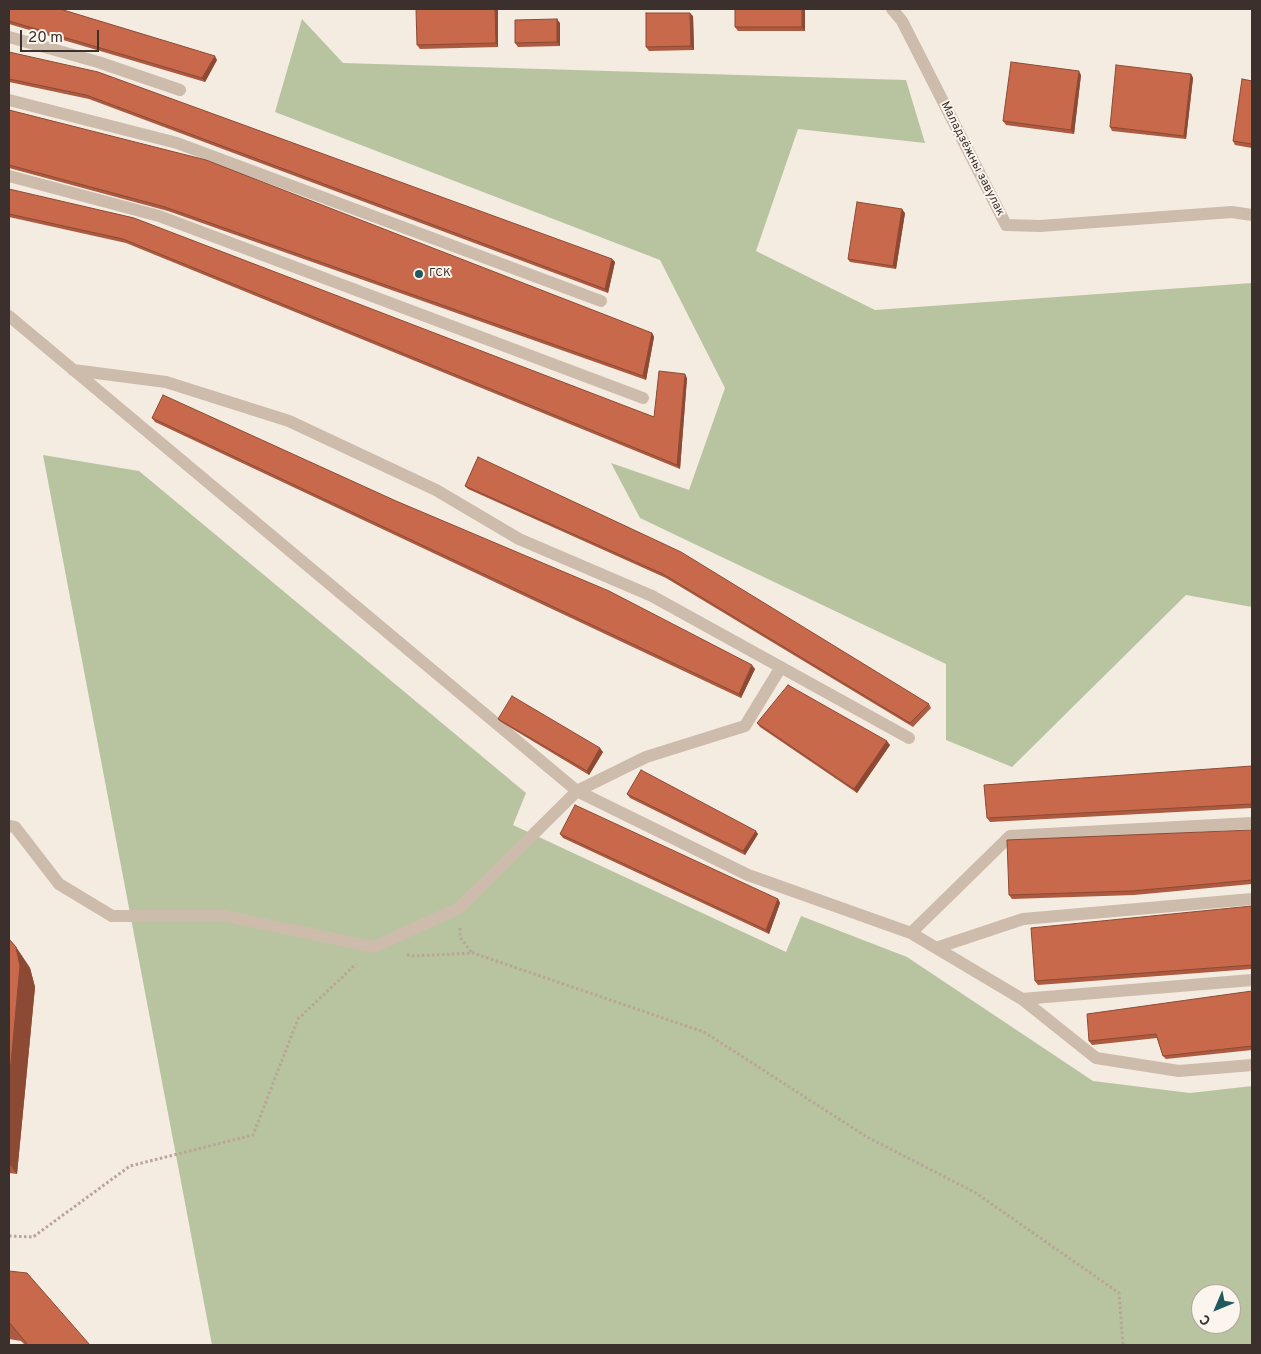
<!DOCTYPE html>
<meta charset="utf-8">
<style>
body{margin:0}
#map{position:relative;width:1261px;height:1354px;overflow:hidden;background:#f4ebe1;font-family:Overpass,sans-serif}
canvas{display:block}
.frame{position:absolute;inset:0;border:10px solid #3b302b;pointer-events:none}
.north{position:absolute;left:1191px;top:1284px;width:50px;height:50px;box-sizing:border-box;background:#fbf5ee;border:1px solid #aea6a0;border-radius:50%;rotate:225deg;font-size:14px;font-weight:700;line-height:20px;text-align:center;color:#3b302b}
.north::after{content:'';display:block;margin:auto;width:18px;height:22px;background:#1f5a5e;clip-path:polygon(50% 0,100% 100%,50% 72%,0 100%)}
.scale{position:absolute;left:20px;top:30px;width:79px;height:22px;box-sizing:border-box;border:2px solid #3b302b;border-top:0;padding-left:6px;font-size:15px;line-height:18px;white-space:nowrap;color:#3b302b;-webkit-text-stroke:4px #fbf5ee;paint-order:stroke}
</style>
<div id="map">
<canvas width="1261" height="1354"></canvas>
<div class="frame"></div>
<div class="north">С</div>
<div class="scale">20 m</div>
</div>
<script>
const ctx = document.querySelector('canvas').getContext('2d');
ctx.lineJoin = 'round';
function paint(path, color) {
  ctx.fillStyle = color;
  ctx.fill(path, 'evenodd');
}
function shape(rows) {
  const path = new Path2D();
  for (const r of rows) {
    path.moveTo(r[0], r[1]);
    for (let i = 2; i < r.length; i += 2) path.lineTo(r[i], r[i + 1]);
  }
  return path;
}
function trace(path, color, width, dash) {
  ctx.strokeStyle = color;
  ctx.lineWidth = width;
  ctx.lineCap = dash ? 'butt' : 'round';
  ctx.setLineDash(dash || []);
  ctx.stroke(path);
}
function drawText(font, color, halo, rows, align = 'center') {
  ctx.font = font + ' Overpass,sans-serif';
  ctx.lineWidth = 4;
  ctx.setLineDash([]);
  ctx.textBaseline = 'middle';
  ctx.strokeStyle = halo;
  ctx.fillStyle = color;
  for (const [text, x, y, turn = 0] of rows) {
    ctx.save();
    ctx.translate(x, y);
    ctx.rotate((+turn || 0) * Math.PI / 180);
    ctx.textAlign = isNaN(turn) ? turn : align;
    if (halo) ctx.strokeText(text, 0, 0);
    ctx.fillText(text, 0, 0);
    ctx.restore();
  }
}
const green = shape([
 [302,19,343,63,906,80,925,143,798,129,756,251,875,310,1252,283,1252,607,1186,595,1012,767,946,740,946,664,640,518,611,463,689,490,725,388,660,260,275,112],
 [43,455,139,471,526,793,513,825,786,952,801,916,907,957,1093,1081,1190,1093,1252,1086,1252,1345,212,1345],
 [1201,1294,1231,1294,1231,1324,1201,1324]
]);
const path = shape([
 [460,928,460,937,472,953],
 [407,955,413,956,473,953,704,1032,867,1137,976,1193,1119,1293,1123,1345],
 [9,1236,33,1237,130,1166,253,1135,298,1019,356,964]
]);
const lane = shape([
 [9,37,98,62,180,90],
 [9,100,177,143,601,301],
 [9,176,159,216,643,398],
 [9,316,577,791,748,875,911,933,1022,999,1252,980],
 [73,370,166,382,289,421,436,490,519,539,652,596,909,738],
 [9,826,15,827,59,884,112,916,225,916,374,947,459,908,577,791,646,757,745,726,781,667],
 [911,933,1010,836,1252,823],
 [936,948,1023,919,1252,899],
 [1022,999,1096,1058,1179,1071,1252,1065]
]);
const street = shape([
 [892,9,902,21,1006,225,1040,226,1232,212,1252,215]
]);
const wall = shape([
 [9,9,217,60,205,82,9,24],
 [805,9,805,31,738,31,735,27],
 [498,10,498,47,420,49,417,45],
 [693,16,694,50,649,51,646,47],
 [560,23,560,46,518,47,515,43],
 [9,52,612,259,615,262,608,293,89,99,9,82],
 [1191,74,1193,78,1186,139,1112,131,1110,127],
 [1081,75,1074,134,1006,125,1003,121],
 [1252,81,1252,148,1235,145,1233,141],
 [9,110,652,333,654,337,646,380,168,211,9,168],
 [9,189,654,417,687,378,680,469,126,243,9,217],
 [905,213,896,269,850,262,848,259],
 [152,418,396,501,755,669,741,698,155,422],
 [478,457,929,704,931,708,913,727,666,578,468,489,465,486],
 [498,719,603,752,589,775,501,722],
 [757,723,890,745,857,793,760,727],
 [1252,766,1252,808,990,822,987,818],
 [627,794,758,834,745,855,630,798],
 [1252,830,1252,884,1134,895,1012,899,1009,895],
 [560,834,778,899,780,903,769,934,563,838],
 [1252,906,1252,969,1038,985,1035,981],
 [9,939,16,947,30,968,35,987,17,1174,9,1173],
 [1252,991,1252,1050,1166,1059,1163,1056,1157,1038,1092,1045,1089,1041],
 [9,1271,90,1345,25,1345,21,1341,9,1339]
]);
const shadedWall = shape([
 [495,9,496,9,498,10,498,47,496,43],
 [802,9,805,9,805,31,802,27],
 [690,13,693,16,694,50,691,46],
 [557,19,560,23,560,46,557,42],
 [215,56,217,60,205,82,202,78],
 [1079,71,1081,75,1074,134,1071,130],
 [1191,74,1193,78,1186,139,1184,136],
 [902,209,905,213,896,269,893,266],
 [612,259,615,262,608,293,605,289],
 [652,333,654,337,646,380,643,376],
 [685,374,687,378,680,469,677,465],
 [752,665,755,669,741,698,739,694],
 [887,741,890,745,857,793,854,789],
 [600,748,603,752,589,775,587,771],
 [756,831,758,834,745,855,743,851],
 [778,899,780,903,769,934,766,930],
 [16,947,30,968,35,987,17,1174,9,1163,9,1084]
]);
const building = shape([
 [9,9,60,9,215,56,202,78,9,21,9,9],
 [416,9,495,9,496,43,417,45,416,9],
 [735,9,802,9,802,27,735,27,735,9],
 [646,13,690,13,691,46,646,47,646,13],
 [557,19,557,42,515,43,515,20,557,19],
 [9,52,98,72,612,259,605,289,86,95,9,79,9,52],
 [1011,62,1079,71,1071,130,1003,121,1011,62],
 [1116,65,1191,74,1184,136,1110,127,1116,65],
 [1242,79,1252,81,1252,144,1233,141,1242,79],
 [9,110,206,160,652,333,643,376,165,207,9,165,9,110],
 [9,189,134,218,654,417,659,371,685,374,677,465,123,239,9,214,9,189],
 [857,202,902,209,893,266,848,259,857,202],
 [163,395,396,501,609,591,752,665,739,694,152,418,163,395],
 [478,457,681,552,929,704,910,723,663,574,465,486,478,457],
 [788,685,887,741,854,789,757,723,788,685],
 [512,696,600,748,587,771,498,719,512,696],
 [1252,766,1252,804,987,818,984,785,1252,766],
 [641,770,756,831,743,851,627,794,641,770],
 [575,805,778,899,766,930,560,834,575,805],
 [1252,830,1252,880,1132,891,1009,895,1007,840,1252,830],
 [1252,906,1252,965,1035,981,1031,928,1252,906],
 [9,939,16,947,20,966,9,1084,9,939],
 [1252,991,1252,1046,1163,1056,1156,1034,1089,1041,1087,1014,1252,991],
 [9,1271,27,1273,90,1345,28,1345,9,1322,9,1271]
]);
const markers = [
 [419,274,5,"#1f5a5e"]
];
const streetNames = [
 ["Маладзёжны завулак",972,159,63]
];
const poiNames = [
 ["ГСК",429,274]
];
paint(green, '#b8c4a0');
trace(path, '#b9a596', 3, [2.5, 2.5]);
trace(lane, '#cdbbac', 12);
trace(street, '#cdbbac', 12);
paint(wall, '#ac5a40');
paint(shadedWall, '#8c4a34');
paint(building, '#c8694b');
trace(building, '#8c4a34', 1);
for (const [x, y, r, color] of markers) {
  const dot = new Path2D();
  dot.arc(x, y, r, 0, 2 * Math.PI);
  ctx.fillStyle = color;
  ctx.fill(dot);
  trace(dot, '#fbf5ee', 2);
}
drawText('12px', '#3b302b', '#fbf5ee', streetNames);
drawText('12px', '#3b302b', '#fbf5ee', poiNames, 'left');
</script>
